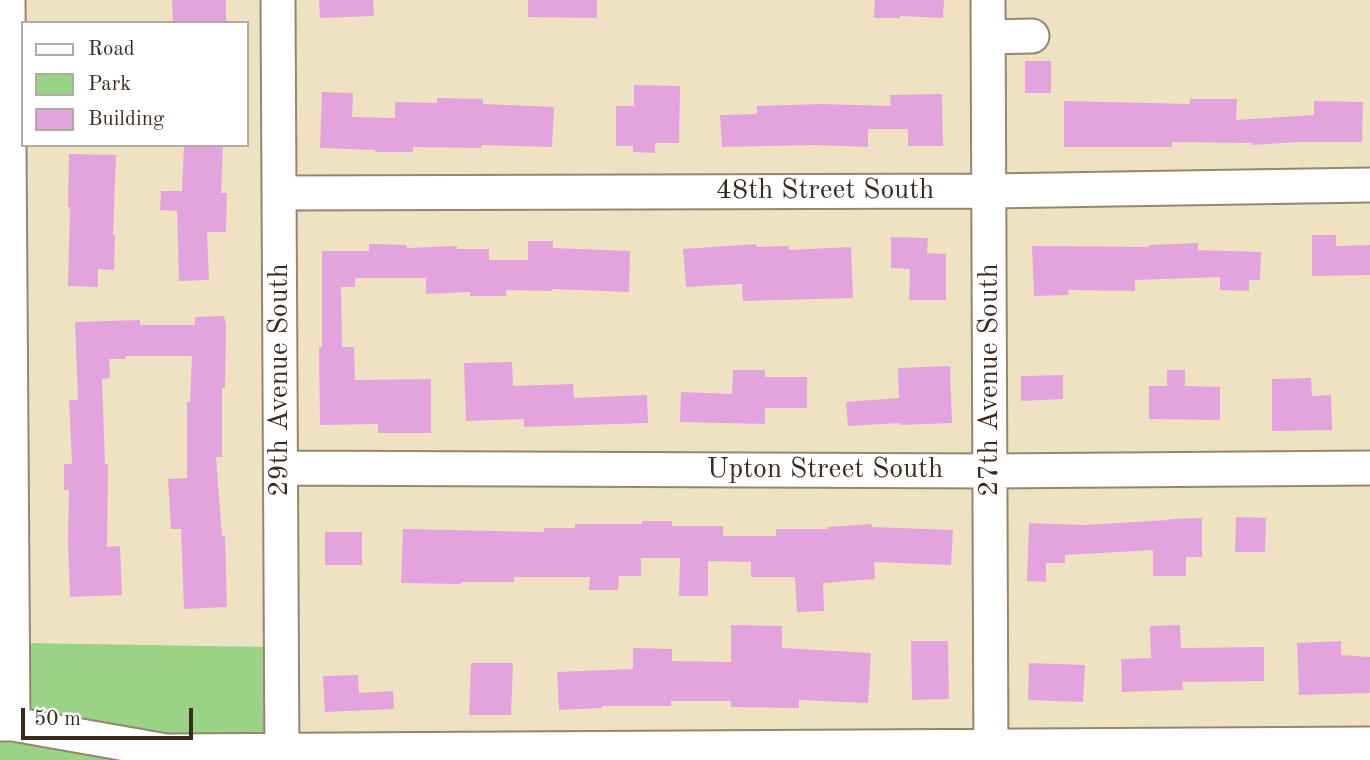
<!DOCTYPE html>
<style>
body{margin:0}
#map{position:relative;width:1370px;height:760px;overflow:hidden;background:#efe2c3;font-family:"Old Standard TT",serif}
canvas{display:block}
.legend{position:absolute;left:21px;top:21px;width:228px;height:126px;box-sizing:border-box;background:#fff;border:2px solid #b1aaa5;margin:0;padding:9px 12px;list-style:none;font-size:21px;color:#3b2a1e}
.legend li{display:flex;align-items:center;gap:14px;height:35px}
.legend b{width:35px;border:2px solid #b1aaa5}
.scale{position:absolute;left:21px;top:708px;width:172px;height:32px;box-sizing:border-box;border:4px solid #3b2a1e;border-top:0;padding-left:9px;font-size:21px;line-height:24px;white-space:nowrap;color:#3b2a1e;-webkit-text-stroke:5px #fff;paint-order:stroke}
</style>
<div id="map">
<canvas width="1370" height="760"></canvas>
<ul class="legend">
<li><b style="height:9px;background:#fff"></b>Road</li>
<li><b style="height:19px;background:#99d386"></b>Park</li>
<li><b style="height:19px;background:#e3a4de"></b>Building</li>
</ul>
<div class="scale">50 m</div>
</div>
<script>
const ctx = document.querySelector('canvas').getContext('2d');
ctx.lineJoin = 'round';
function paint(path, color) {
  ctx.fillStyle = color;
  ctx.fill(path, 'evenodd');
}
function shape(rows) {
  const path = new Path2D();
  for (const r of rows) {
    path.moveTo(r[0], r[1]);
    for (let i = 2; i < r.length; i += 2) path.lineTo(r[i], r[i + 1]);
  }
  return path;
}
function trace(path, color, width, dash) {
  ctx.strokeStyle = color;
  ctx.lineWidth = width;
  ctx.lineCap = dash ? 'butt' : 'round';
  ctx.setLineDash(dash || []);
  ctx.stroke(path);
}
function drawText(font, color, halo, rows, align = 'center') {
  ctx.font = font + ' "Old Standard TT",serif';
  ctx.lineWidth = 5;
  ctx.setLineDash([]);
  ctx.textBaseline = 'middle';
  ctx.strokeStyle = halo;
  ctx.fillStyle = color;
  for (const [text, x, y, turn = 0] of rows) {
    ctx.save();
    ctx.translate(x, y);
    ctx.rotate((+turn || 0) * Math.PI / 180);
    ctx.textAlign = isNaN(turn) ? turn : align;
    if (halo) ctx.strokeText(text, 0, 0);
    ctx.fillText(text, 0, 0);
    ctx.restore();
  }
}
const green = shape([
 [26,643,268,647,269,739,167,740,26,714],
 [0,736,145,760,0,760]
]);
const building = shape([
 [172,0,226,0,226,23,173,23],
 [319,0,373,0,374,16,320,18],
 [528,0,597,0,597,18,528,17],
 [875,0,944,0,943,18,900,16,900,18,874,18],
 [1025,61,1051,61,1051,93,1025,93],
 [634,85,680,86,679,143,655,143,655,153,633,152,633,146,616,146,616,106,634,106],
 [322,92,353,93,352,117,395,118,395,102,437,103,437,98,483,99,483,104,554,107,552,147,482,145,481,148,413,147,413,152,375,152,375,150,320,148],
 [942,94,943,146,908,146,908,129,868,129,868,147,815,145,722,147,720,115,757,114,757,106,820,104,891,106,890,95],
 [1190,99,1237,99,1236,120,1314,115,1314,101,1363,102,1362,142,1298,142,1252,145,1252,143,1172,142,1172,147,1064,147,1064,101,1190,104],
 [184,145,223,145,221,193,227,193,226,232,207,232,209,280,179,281,177,211,160,210,161,191,182,191],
 [69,154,116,155,113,235,115,235,114,270,98,269,98,287,68,286,70,207,68,207],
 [1312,235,1336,235,1336,246,1370,245,1370,275,1312,276],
 [891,237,928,238,927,253,946,254,946,300,909,300,910,269,891,268],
 [528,241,553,241,553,248,630,251,629,292,552,289,552,291,506,290,506,296,470,296,470,292,426,294,426,278,355,278,355,287,341,287,342,347,354,347,355,380,431,379,431,433,378,433,378,424,320,425,319,347,322,347,322,251,369,251,369,244,407,245,407,248,457,246,457,249,489,249,489,260,528,260],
 [1198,243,1198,250,1261,252,1260,280,1249,280,1249,291,1220,290,1220,277,1135,280,1135,291,1068,290,1069,295,1034,296,1032,246,1149,247,1149,245],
 [756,244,757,247,789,246,789,250,851,247,853,298,743,301,742,284,686,287,683,249],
 [224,316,226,325,225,388,222,388,222,457,216,457,222,536,225,536,227,607,184,609,181,529,171,529,168,479,187,478,187,402,190,402,192,356,125,356,126,359,109,359,110,378,102,379,105,464,108,464,107,547,120,546,122,595,70,597,68,540,69,490,64,490,64,464,72,464,69,400,78,400,75,322,140,320,140,325,195,325,195,317],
 [512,362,513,386,573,384,574,398,647,395,648,423,524,427,524,419,466,421,464,363],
 [950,366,952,423,900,425,900,423,848,426,846,402,899,398,898,368],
 [733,370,765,370,765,377,807,377,807,408,765,408,765,424,680,422,681,392,732,394],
 [1167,370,1185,370,1185,386,1220,387,1220,420,1149,419,1149,386,1167,386],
 [1063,375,1063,399,1021,401,1021,376],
 [1311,378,1312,396,1331,395,1332,430,1272,431,1272,379],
 [1236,517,1266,518,1265,552,1235,552],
 [1202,518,1202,557,1186,557,1186,576,1153,576,1153,550,1065,555,1065,563,1046,563,1046,582,1027,581,1029,523,1083,525,1169,520,1169,519],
 [642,521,672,521,672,526,723,526,723,536,776,536,776,529,828,529,828,527,871,524,872,527,953,530,951,565,874,562,875,579,823,583,824,611,797,612,795,577,751,577,751,562,708,561,708,596,679,596,680,558,641,558,641,576,619,576,618,590,589,590,590,577,514,577,514,582,461,582,461,584,401,583,403,529,544,532,544,528,575,528,575,524,642,524],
 [325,532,362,532,362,565,325,565],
 [731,625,782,626,782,648,871,653,868,703,799,700,799,708,731,707,731,701,671,701,671,706,602,706,602,708,559,710,557,672,633,669,633,648,672,649,672,661,731,662],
 [1180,625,1181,648,1264,647,1264,681,1182,682,1183,690,1122,692,1121,659,1151,658,1150,626],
 [911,641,948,641,949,699,912,700],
 [1341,641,1341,655,1370,657,1370,693,1299,695,1297,643],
 [471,663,513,663,511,715,469,715],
 [1029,663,1085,665,1083,702,1028,700],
 [358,675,359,693,393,691,394,709,325,712,323,676]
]);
const minor = shape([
 [8,0,13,724],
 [278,0,282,760],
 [988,0,991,760],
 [988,37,1032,36],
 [279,193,989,191,1370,185],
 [281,468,990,471,1370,468],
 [0,724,13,724,166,751,1370,744]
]);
const streetNames = [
 ["48th Street South",825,191],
 ["29th Avenue South",280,380,-90],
 ["27th Avenue South",990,380,-90],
 ["Upton Street South",825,470]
];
paint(green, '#99d386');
paint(building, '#e3a4de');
trace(minor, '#958670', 37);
trace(minor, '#fff', 33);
drawText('28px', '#3b2a1e', '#fff', streetNames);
</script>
